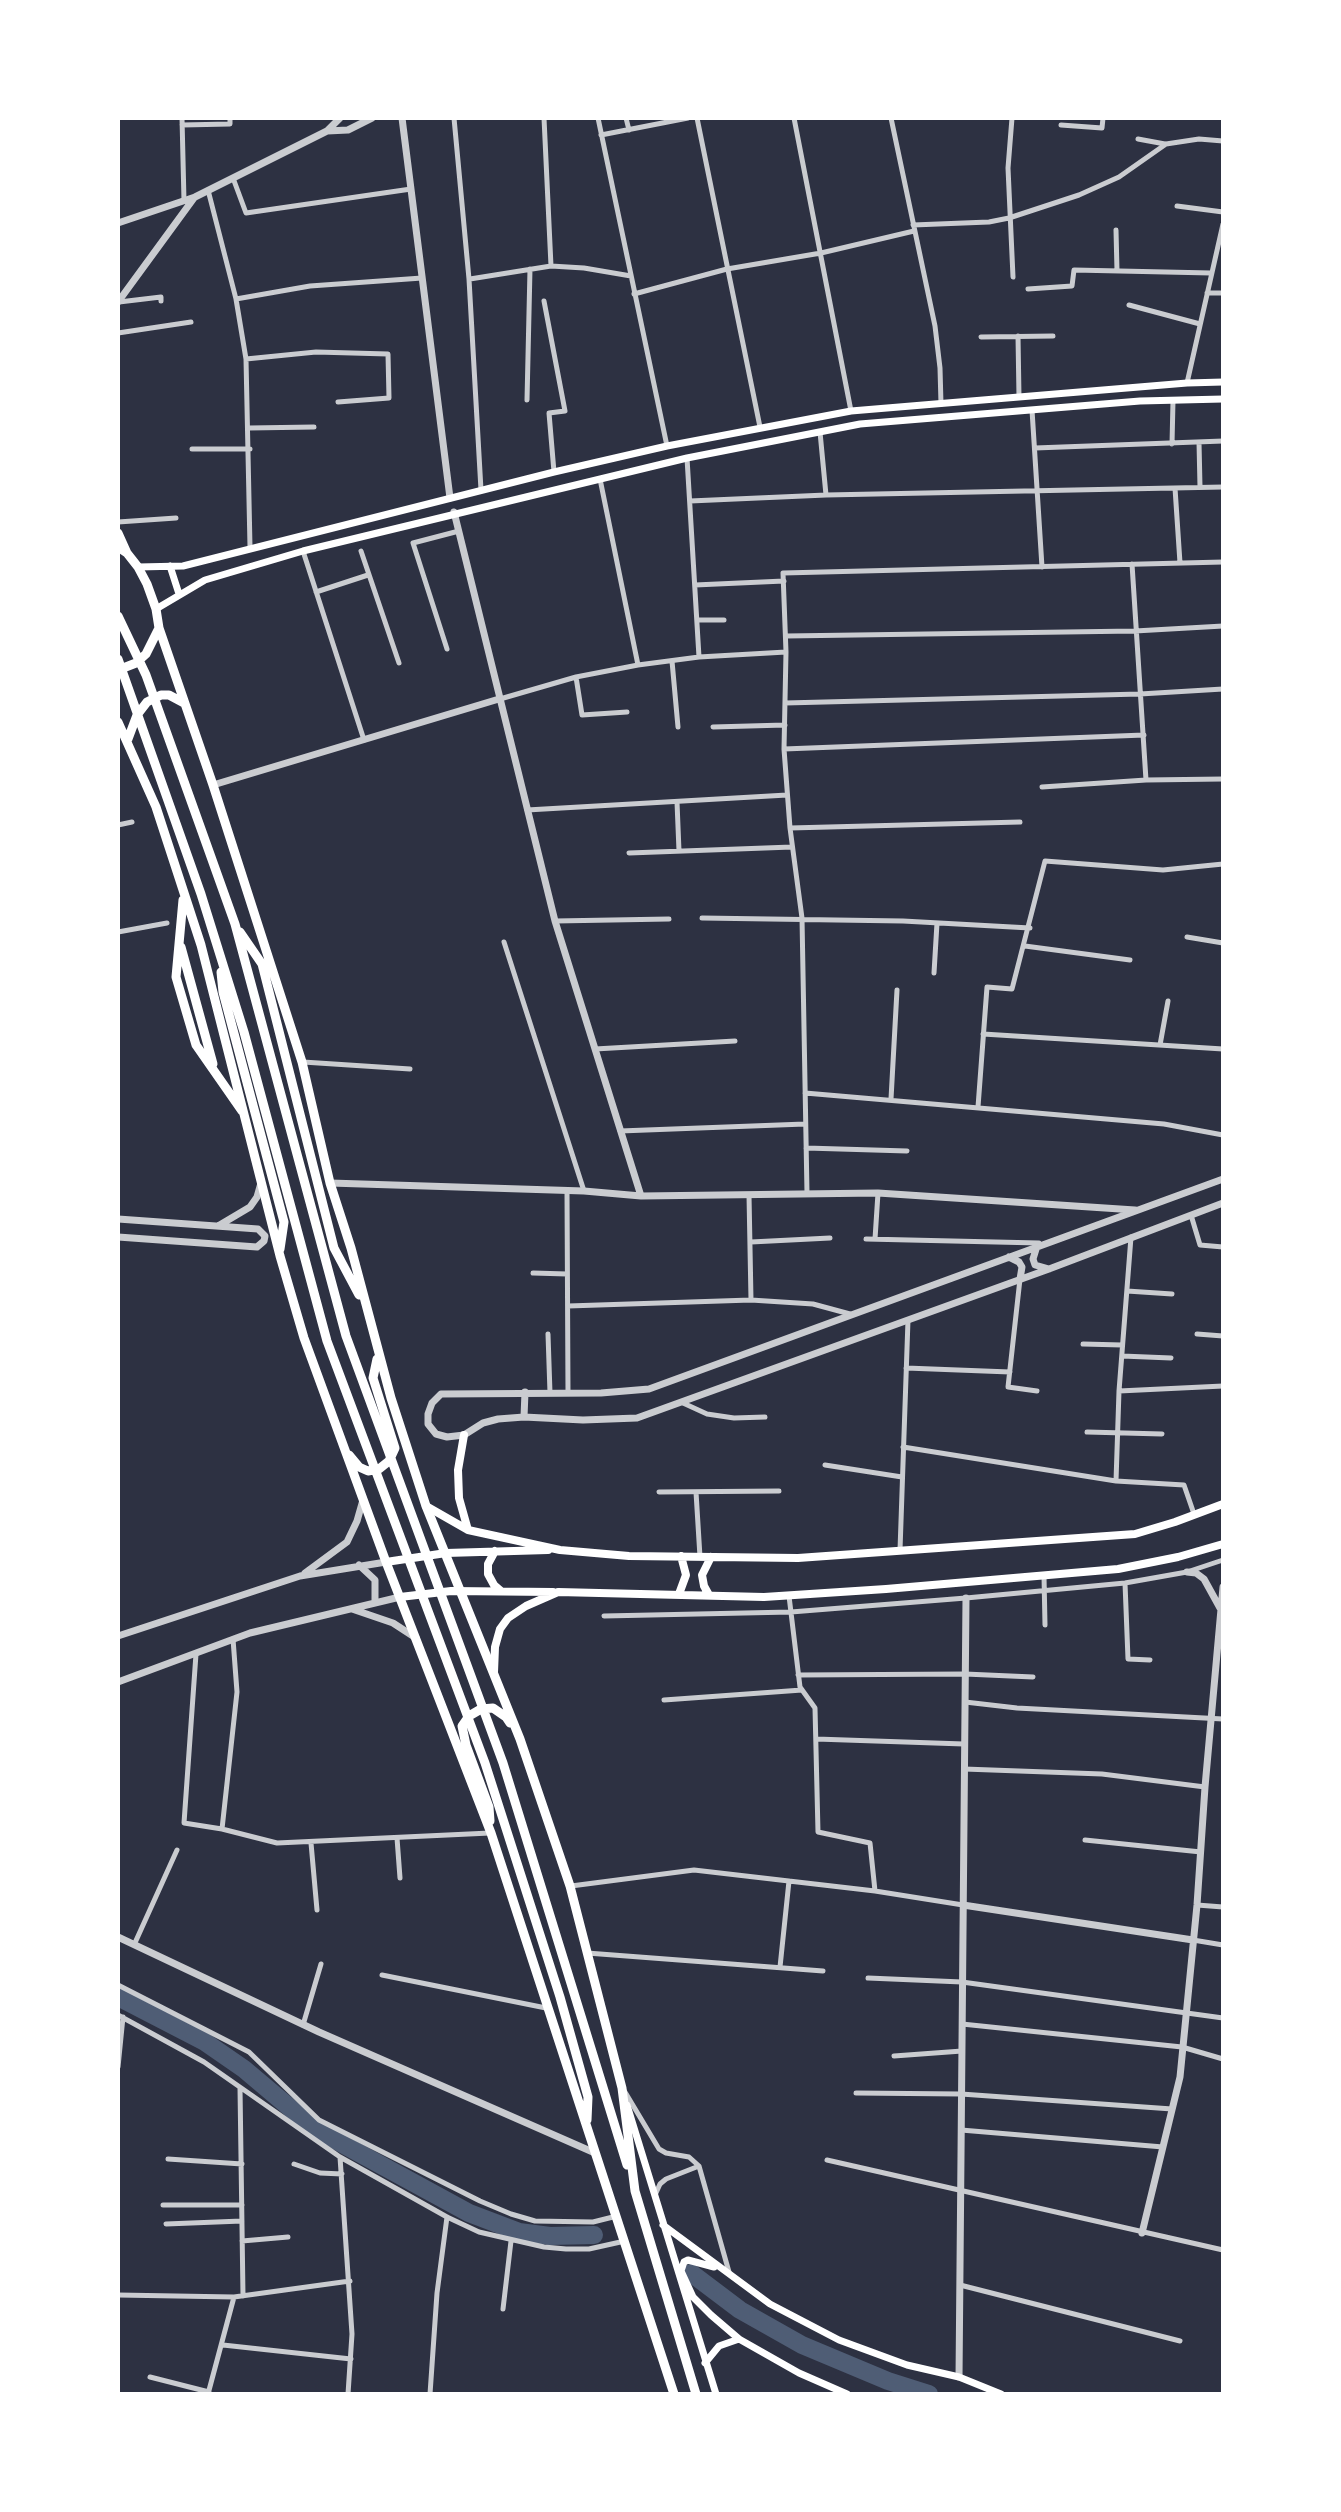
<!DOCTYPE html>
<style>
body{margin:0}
#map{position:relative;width:1341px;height:2512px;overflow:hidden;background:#2d3142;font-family:Georgia,serif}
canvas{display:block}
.frame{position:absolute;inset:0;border:120px solid #fff;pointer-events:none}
</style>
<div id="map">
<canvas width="1341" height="2512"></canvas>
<div class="frame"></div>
</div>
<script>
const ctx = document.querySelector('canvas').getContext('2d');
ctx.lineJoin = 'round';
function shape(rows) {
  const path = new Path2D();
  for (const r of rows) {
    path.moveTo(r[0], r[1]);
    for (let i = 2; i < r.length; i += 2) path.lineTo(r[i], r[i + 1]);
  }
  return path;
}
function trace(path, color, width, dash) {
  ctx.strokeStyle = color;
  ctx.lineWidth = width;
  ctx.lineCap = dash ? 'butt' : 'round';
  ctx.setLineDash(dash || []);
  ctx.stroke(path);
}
const river = shape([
 [118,1997,205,2042,244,2069,308,2123,337,2141,469,2213,519,2232,550,2236,594,2235],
 [691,2273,740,2310,802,2345,888,2381,929,2394]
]);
const minor = shape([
 [182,118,184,201],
 [454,118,469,279,481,490],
 [544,118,551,266],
 [598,118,667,446],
 [626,118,629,130],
 [697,118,760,427],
 [794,118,851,411],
 [891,118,935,326,940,368,941,404],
 [1012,118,1008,168,1013,277],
 [182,125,230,124,230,118],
 [1061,125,1102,128,1103,118],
 [601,135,688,118],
 [1138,139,1165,144],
 [233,178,246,213,411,189],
 [208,190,236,299,246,359,250,547],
 [1177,206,1223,212],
 [913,225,989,222,1009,218,1079,195,1119,177,1166,144,1199,139,1223,141],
 [1116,230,1117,271],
 [470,279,551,266,584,268,631,276],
 [1028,289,1072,286,1074,270,1211,273],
 [1207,293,1223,293],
 [634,294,727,269,821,253,914,231],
 [236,299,310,286,422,278],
 [544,301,565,411,549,413,554,472],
 [119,302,161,297,161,301],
 [1129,305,1200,324],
 [118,333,191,322],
 [1018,336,1019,397],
 [981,337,1053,336],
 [246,359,316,352,388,354,389,398,338,402],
 [1187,383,1223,224],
 [527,400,530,269],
 [1032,410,1042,567],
 [249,428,314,427],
 [820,432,826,495],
 [1199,442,1200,487],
 [1172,444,1173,401],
 [1035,448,1223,441],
 [192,449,250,449],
 [687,458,699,657],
 [600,479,638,665],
 [1175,488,1180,563],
 [690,501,826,495,1223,487],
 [118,522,176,518],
 [303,551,364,740],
 [361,551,399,663],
 [1132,564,1146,780],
 [695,585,784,581],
 [316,592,368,575],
 [697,620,724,620],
 [786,636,1135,631,1223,626],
 [447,649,413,543,459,531],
 [672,661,678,727],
 [576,677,582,715,627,712],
 [500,699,576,677,638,665,699,657,786,652],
 [785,703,1140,694,1223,689],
 [713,727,785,725],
 [784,749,1144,735],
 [1042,787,1146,780,1223,779],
 [677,802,679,851],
 [527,810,787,795],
 [118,825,132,822],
 [790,828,1020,822],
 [629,853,792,847],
 [702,918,903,921,1030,928],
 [555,921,669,919],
 [118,932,167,923],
 [1187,937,1223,943],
 [504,942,584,1191],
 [1025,946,1130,960],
 [934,973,937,923],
 [983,1034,1223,1049],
 [1160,1045,1168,1001],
 [595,1049,735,1041],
 [303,1062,410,1069],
 [805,1093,1164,1124,1223,1135],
 [891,1099,897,990],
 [978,1107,987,987,1012,989,1045,861,1163,870,1223,864],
 [620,1131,805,1124],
 [806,1148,907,1151],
 [567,1191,568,1393],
 [807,1193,802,918,790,828,784,749,786,652,783,573,1223,562],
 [749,1195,751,1300],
 [1191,1215,1200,1245,1223,1247],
 [866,1239,1039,1243],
 [875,1239,878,1193],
 [751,1242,830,1238],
 [533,1273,567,1274],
 [1020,1279,1008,1387,1037,1391],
 [1127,1291,1172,1294],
 [568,1306,751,1300,813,1304,850,1314],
 [548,1334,550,1393],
 [1197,1334,1223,1336],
 [1083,1344,1122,1345],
 [1122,1356,1171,1358],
 [906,1368,1010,1372],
 [1119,1391,1223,1386],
 [683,1403,707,1414,734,1418,765,1417],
 [1087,1432,1162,1434],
 [903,1447,1116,1481,1184,1485,1194,1514],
 [825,1465,902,1477],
 [1116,1481,1119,1391,1131,1237],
 [659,1492,779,1491],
 [696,1492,700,1557],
 [900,1550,908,1320],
 [1044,1576,1045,1625],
 [1125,1583,1128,1659,1150,1660],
 [789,1596,800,1687,815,1708,818,1832,870,1843,875,1891],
 [604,1616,791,1612,966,1598,1125,1583,1187,1572,1223,1560],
 [196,1654,184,1823,222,1829,277,1843,490,1833],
 [798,1675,965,1674,1033,1677],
 [664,1700,802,1690],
 [965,1702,1017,1708,1223,1719],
 [816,1739,964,1744],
 [964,1769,1102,1774,1205,1787],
 [222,1829,237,1692,233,1639],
 [397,1838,400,1878],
 [1085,1840,1201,1852],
 [311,1843,317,1910],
 [571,1886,694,1870,875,1891,963,1905],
 [1197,1905,1223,1907],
 [1193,1940,1223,1945],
 [134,1945,177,1850],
 [587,1953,823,1971],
 [780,1967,789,1881],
 [382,1975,546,2008],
 [868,1978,962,1982,1223,2018],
 [118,1985,249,2052,319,2120,480,2201,511,2214,535,2221,593,2222,617,2216],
 [118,2015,204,2062,340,2157,447,2217,479,2232,544,2247,566,2249,589,2249,625,2241],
 [962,2024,1182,2047,1223,2059],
 [303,2025,321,1964],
 [894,2056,962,2051],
 [118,2067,123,2017],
 [240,2088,243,2296],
 [625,2092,659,2149,666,2153,689,2157,699,2166,729,2272],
 [856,2093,961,2094,1172,2109],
 [961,2130,1163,2147],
 [340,2157,352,2334,348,2394],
 [168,2159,242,2164],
 [827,2160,1223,2250],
 [294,2164,320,2173,342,2174],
 [655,2195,660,2184,666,2179,699,2166],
 [163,2205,242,2205],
 [166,2224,242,2221],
 [242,2241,288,2237],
 [960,2285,1180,2341],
 [118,2295,234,2297,350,2281],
 [503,2309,511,2241],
 [223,2345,351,2359],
 [150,2377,209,2392],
 [208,2394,234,2297],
 [430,2394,437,2293,447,2217]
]);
const tertiary = shape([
 [402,118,450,498],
 [327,131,348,130,372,118],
 [118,223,195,197,327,131,340,118],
 [118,302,194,198],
 [454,512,555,921,641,1196],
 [213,785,499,699],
 [1223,1179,649,1389,601,1393,441,1394,432,1403,428,1414,428,1424,436,1434,447,1437,464,1435,483,1423,498,1419,524,1417,583,1420,637,1418,1049,1269,1223,1203],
 [330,1183,584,1191,641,1196,878,1193,1135,1210],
 [118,1219,258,1229,265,1236,264,1241,257,1247,118,1237],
 [218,1226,250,1207,257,1197,261,1183],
 [1037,1246,1033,1259,1035,1265,1049,1269],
 [1009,1257,1019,1262,1022,1267,1020,1279],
 [524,1417,525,1392],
 [359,1565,375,1580,375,1603],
 [1187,1572,1196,1573,1204,1579,1220,1608],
 [305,1573,347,1542,357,1521,363,1500],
 [352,1609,393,1623,416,1638],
 [118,1636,300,1576,386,1562],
 [118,1682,250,1633,400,1597],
 [963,1905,1193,1940],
 [118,1937,319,2032,595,2153],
 [1142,2233,1180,2077,1197,1905,1205,1787,1223,1587],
 [959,2377,966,1598]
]);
const secondary = shape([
 [170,566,179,594],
 [138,567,183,566,554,472,667,446,851,411,1187,383,1223,382],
 [156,609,205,580,303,551,687,458,860,424,1140,401,1223,399],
 [627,2105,716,2394],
 [663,2225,770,2304,839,2340,907,2365,959,2377,1001,2394],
 [714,2267,688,2260,684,2262,681,2271,693,2297,711,2315,739,2339,799,2373,847,2394],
 [705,2363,719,2346,739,2339]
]);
const primary = shape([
 [464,1435,458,1470,459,1498,468,1530],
 [426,1506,468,1530,560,1550,629,1556,798,1558,1135,1534,1175,1522,1223,1504],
 [495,1551,488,1564,488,1574,494,1585,501,1591],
 [386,1562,446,1553,548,1550],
 [679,1594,686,1575,681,1556],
 [709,1595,704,1586,702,1575,711,1557],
 [400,1597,451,1591,553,1592],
 [494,1672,495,1647,500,1629,508,1618,526,1606,558,1592,764,1597,886,1589,1118,1569,1178,1557,1223,1544]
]);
const trunk = shape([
 [118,533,127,553],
 [118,547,127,553,138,567,147,584,156,609,159,628,146,654,136,663,118,670],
 [118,616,146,675,235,924,346,1336,503,1763,627,2165],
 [159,628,213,785,302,1062,330,1183,351,1248,391,1398,426,1506,520,1739,570,1886,622,2088,635,2191,696,2394],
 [118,659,201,894,244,1032,327,1341,485,1763,560,1997,588,2097,587,2120],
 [118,722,156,807,201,945,280,1256,304,1338,386,1562,491,1833,674,2394],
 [128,739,137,715,147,702,161,695,169,695,184,703],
 [183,900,176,977,196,1045,242,1111],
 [240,932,262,964,334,1248,359,1295],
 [181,947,213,1064],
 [221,972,223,992,284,1222,280,1249],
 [349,1455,359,1467,368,1471,379,1469,389,1461,395,1448,373,1378,377,1359],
 [490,1821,489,1807,466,1745,462,1726,469,1716,481,1709,493,1708,506,1717,510,1723]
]);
trace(river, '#4f5d75', 18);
trace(minor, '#caccd0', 5);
trace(tertiary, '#caccd0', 7);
trace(secondary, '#fff', 7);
trace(primary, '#fff', 8);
trace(trunk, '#fff', 9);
</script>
